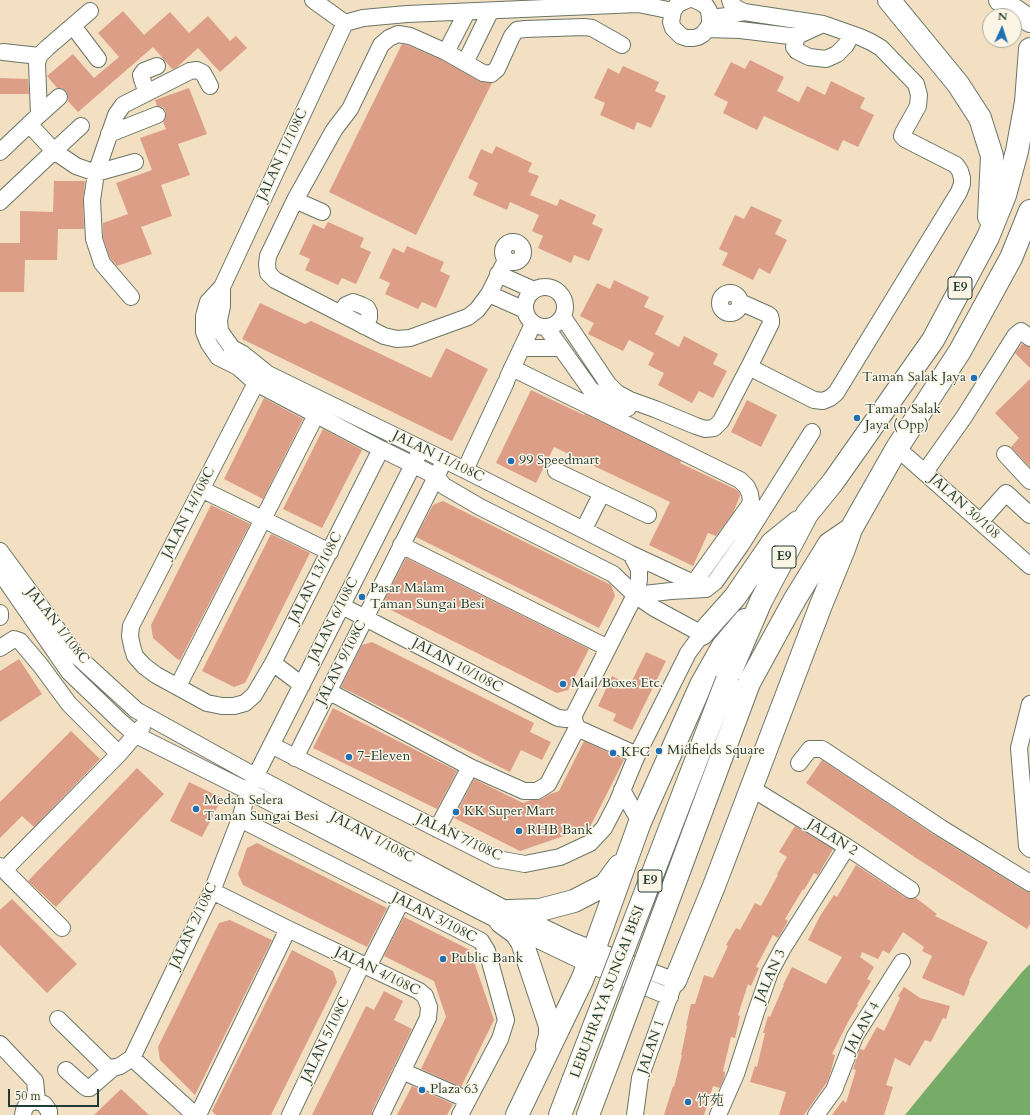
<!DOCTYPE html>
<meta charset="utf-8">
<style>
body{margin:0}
#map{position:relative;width:1030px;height:1115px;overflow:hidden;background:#f3dfc2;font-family:Cardo,serif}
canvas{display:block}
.north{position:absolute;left:982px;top:8px;width:40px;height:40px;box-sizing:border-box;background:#fcf5e5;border:1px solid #a4ab9e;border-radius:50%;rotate:3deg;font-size:11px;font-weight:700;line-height:16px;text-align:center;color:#1f3d34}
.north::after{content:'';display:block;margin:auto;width:14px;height:18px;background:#1f6fb2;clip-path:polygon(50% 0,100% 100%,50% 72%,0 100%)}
.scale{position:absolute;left:8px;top:1089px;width:91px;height:18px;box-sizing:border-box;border:2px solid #1f3d34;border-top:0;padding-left:5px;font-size:12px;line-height:14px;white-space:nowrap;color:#1f3d34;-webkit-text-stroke:3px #fcf5e5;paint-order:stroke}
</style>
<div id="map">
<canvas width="1030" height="1115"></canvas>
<div class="north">N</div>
<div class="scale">50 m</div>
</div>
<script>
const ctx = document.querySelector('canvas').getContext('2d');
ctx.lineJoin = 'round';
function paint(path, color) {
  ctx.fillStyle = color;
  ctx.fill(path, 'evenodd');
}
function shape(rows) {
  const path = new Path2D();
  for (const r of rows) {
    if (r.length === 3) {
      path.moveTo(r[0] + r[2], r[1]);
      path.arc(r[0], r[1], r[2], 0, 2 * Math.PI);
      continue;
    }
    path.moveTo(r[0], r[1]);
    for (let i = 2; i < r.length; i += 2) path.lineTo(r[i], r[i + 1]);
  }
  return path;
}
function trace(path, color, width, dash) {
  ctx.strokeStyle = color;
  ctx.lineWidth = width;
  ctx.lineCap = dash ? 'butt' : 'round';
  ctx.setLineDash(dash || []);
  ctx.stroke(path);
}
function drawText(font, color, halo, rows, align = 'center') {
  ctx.font = font + ' Cardo,"Noto Serif SC",serif';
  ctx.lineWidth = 3;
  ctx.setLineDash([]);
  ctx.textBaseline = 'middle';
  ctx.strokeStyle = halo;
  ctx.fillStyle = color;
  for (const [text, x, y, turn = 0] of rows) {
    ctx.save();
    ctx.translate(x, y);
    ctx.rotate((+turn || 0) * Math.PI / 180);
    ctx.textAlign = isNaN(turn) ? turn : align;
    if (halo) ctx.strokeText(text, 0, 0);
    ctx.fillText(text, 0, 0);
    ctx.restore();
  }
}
const forest = shape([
 [1030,964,1030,1115,905,1115,1022,972]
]);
const building = shape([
 [123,11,144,35,170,12,189,33,208,16,230,41,236,36,247,48,220,72,198,48,176,68,172,69,153,47,78,112,68,101,68,95,66,91,62,88,57,88,47,76,73,54,94,78,119,57,98,33],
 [402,44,407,45,442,60,479,81,492,83,416,235,329,192],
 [750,60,784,77,777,91,799,102,807,86,825,95,831,81,865,98,860,108,874,115,858,147,843,140,838,151,764,116,757,130,723,113,728,102,714,95,731,62,745,69],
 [623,66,659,82,655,91,666,96,651,128,637,122,634,130,600,115,605,103,594,98,608,68,619,74],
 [0,78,28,79,29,94,0,94],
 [189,88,207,134,178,144,190,175,161,185,172,216,141,227,152,254,117,266,110,258,103,237,103,223,128,214,116,183,152,170,140,138,166,129,163,122,166,117,166,112,163,107,157,106,155,100],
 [496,146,532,163,528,172,539,176,530,195,557,206,560,199,596,215,592,224,603,229,589,261,574,255,571,263,538,248,543,236,532,231,539,215,510,202,507,210,473,195,478,183,468,178,481,149,492,154],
 [54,181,85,181,83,200,84,229,58,229,57,260,25,260,24,292,0,292,0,243,20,243,20,211,53,212],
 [751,206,782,220,775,234,787,240,770,274,759,268,753,280,722,265,728,253,719,249,735,215,744,219],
 [328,222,364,238,360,247,371,252,356,284,342,278,338,285,305,270,310,259,299,254,313,224,324,229],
 [407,246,444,262,440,271,450,276,436,308,422,302,418,309,385,294,390,283,379,278,393,248,404,253],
 [614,280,649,297,644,307,664,316,655,334,679,347,684,336,718,354,713,364,727,371,713,398,699,391,692,403,658,385,664,373,648,365,654,353,629,340,623,351,588,334,594,323,580,316,597,283,610,289],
 [260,303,305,324,311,321,431,378,446,348,488,369,452,441,242,339],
 [1022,344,1030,347,1030,368,1015,353],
 [1030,379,1030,467,1011,447,1019,438,995,413],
 [531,390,584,415,585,414,681,461,680,463,735,489,739,492,740,496,733,513,716,536,708,533,693,566,649,545,670,502,554,447,536,483,496,463],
 [264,398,303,419,263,499,224,479],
 [747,400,777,415,761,447,731,432],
 [323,429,362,450,322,528,283,509],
 [443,501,611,585,615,596,599,628,416,537,433,505],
 [211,505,250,524,180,660,177,659,153,638,151,625],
 [271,534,310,553,245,683,234,687,202,671],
 [406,558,589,649,568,690,557,693,389,609,385,599],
 [372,642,534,723,530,732,551,742,542,760,521,750,510,772,341,687,362,645],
 [646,652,666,661,632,730,613,721,616,714,598,706,612,676,630,685],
 [19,659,42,694,0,722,0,671],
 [333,708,457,771,437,809,313,748],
 [71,731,100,759,34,827,22,816,0,838,0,802],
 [584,741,624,760,590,827,520,851,454,818,474,779,523,803,531,800,542,799,550,794,559,791],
 [822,760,936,836,1025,891,1030,892,1030,924,1027,929,916,858,806,783],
 [137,768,164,794,56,907,28,881],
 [189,782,222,798,202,837,170,821],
 [795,826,833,849,818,875,814,873,804,890,803,889,785,919,788,921,780,935,778,938,773,935,756,967,759,968,751,986,748,984,738,1015,740,1016,735,1038,731,1037,723,1071,725,1072,724,1078,720,1088,713,1086,704,1115,664,1115,673,1086,674,1087,682,1055,681,1055,687,1026,686,1026,691,1004,695,1004,704,975,713,978,728,946,726,945,736,928,740,930,755,903,761,906,778,875,777,874,787,857,779,852],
 [257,843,387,908,367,947,243,885,238,874,247,848],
 [856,865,906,898,911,899,916,898,937,914,935,916,988,942,969,981,970,981,964,996,922,978,932,956,922,951,924,947,903,932,889,954,883,950,878,959,862,952,860,957,874,967,867,979,871,981,857,1004,858,1005,848,1022,832,1054,835,1055,831,1071,827,1082,804,1115,779,1115,786,1092,750,1082,755,1066,757,1067,765,1033,763,1033,768,1016,770,1017,784,985,783,985,792,967,826,984,842,957,808,940,820,916,834,895,837,897],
 [12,899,77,964,47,993,0,945,0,910],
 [404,917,470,950,494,1020,461,1087,421,1069,446,1017,434,981,384,956],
 [230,920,272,940,195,1095,160,1060,158,1047,219,923],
 [292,950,333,971,337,982,271,1115,216,1115,212,1111],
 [904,987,920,998,950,1006,946,1019,943,1018,931,1042,925,1040,910,1066,895,1058,886,1085,893,1087,884,1115,832,1115,843,1100,846,1103,856,1070,853,1069,860,1049,864,1050,877,1027,884,1031,900,998,898,996],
 [384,991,403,1001,394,1020,412,1029,372,1111,372,1115,312,1115,366,1006,374,1010],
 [412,1086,453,1104,447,1115,397,1115],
 [121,1089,149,1115,94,1115]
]);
const minor = shape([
 [313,0,345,23],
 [687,0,682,2,677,5,673,11,671,22,673,28,681,36,687,38,693,38,698,37,703,34,707,29,710,24,710,18,709,11,706,6,700,2,695,0],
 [710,18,727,16,744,12],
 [345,23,363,18,407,14,638,4,673,11],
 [73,26,98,59],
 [707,29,740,30,790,36,797,36,823,24],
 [797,36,794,47,797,51,809,57,826,59,837,54,846,45,851,35],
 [3,52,39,56],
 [446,52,467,12],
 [465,63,490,12],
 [147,93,142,79,141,75,144,71,157,66],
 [39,115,59,97],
 [81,126,54,151,76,166,96,173,92,200,94,239,102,263,131,297],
 [109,134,157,115],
 [0,152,39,115,37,63,39,56,47,48,90,11],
 [96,173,116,115,123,105,190,71,197,70,203,73,210,86],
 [96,173,135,162],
 [295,200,322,212],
 [0,202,54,151,29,124],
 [513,252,10],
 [506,260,489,294,477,310,468,317,410,338,397,339,384,336,275,280,268,273,267,264,268,256,295,200,334,130,350,109,381,45,389,38,398,34,410,36,446,52,483,73,491,74,497,69,512,36,517,30,525,29,584,27,592,28,622,45],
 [498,274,534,290],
 [545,307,20],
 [222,287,222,306,219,320,220,331,232,348,243,354,268,374,465,470,631,554,706,589],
 [730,303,10],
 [489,294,525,310],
 [740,302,767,314,770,316,771,320,771,323,749,367],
 [341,314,346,305,353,302,361,305,367,308,369,312,369,318,364,326],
 [563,317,608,384,617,393,630,400,655,409,696,426,705,429,714,428,721,421,749,367,814,400,823,401,830,398,836,393,959,192,962,184,962,178,960,171,956,165,905,139,902,136,903,133,918,106,919,95,916,84,881,48,871,42,860,37,823,24,744,12,736,8,731,3,730,0],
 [546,327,591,390,609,400,628,408],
 [522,348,561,348],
 [512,368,740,480,747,487,750,494,751,501,749,506,694,583],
 [508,377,533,324],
 [256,383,131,626,130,636,132,646,135,656,144,666,156,675,207,703,222,706,234,706,245,703,254,695,273,663,381,449],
 [897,448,1030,566],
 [1005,454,1030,481],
 [465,470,506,382],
 [556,471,648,515],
 [925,472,964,417,1015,336,1021,331,1030,338],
 [201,489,330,552],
 [980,522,1006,493,1030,515],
 [584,529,602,493],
 [401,545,608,648],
 [0,551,77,656,136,710,255,776,509,911,572,941,675,981,640,1078,635,1115],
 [0,572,69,672,120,721,136,735,248,791,501,922,588,964,670,997],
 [706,589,715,582,741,545,812,432],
 [635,595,671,591,689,590,705,589],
 [342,606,558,718,566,719,573,717],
 [0,617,0,613],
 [0,648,14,639,20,641,41,666,69,704,119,754],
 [273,663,302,685],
 [178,686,316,415],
 [328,691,470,767,524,791,537,791,548,784,577,728,573,717],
 [1030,704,1019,748,1027,846,1030,849],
 [573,717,635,595,639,580,639,569,631,554],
 [577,728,637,755],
 [271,745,497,859,525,864,560,857,590,843,604,828,617,803,637,755,688,653,702,634,654,608,635,595,613,574,480,507,444,486,436,476,381,449,256,383,238,367,218,357,209,344,204,332,204,316,208,302,222,287,345,23],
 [295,758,440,469],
 [799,763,810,749,822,749,941,828,1030,883],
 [751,788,847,847,911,890],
 [622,790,640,822],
 [240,819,481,941,487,951,506,1020,500,1039,460,1115],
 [437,829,470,767],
 [0,866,62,928],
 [4,870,119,754,142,727],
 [212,891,288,929,419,991,425,996,429,1007,428,1018,381,1115],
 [368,967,401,902],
 [58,1019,107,1067,113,1068,120,1066,132,1058,212,891,240,819,248,791,421,449],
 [0,1044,35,1081,37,1101],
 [132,1058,195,1115],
 [66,1070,84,1086,87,1088,90,1088,113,1068],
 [402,1071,468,1100],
 [23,1115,24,1110,26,1106,29,1103,37,1101,44,1104,49,1111,49,1115],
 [198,1115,288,929],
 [290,1115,362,964],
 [718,1115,736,1074,756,1012,770,972,783,948,847,847],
 [816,1115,834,1090,855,1036,902,962]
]);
const highway = shape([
 [889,0,958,84,980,118,992,156,989,217],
 [1000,0,1030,21],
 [702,634,735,597,772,543,798,522],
 [727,680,761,601,807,514,833,482,933,340,988,237,1005,195,1017,151,1026,102,1030,49],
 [749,683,795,599,829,544,851,529,897,448,960,351,1011,258,1030,211],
 [509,911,540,910,574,901,605,885,619,866],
 [501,922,516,933,522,942,550,1026,550,1036,547,1046],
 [675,981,714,886,821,605,844,549,851,529],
 [517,1115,582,980,594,950,640,822,701,685,723,646,745,620],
 [560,1115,573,1081],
 [588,1115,611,1054]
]);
const highwayBridge = shape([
 [611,1054,749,683],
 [573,1081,727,680]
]);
const markers = [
 [974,378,4,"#1f6fb2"],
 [857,418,4,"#1f6fb2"],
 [511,461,4,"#1f6fb2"],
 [362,597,4,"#1f6fb2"],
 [563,684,4,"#1f6fb2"],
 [659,751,4,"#1f6fb2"],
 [613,753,4,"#1f6fb2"],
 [349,757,4,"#1f6fb2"],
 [196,809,4,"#1f6fb2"],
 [456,812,4,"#1f6fb2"],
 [519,831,4,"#1f6fb2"],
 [443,959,4,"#1f6fb2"],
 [422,1090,4,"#1f6fb2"],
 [688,1102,4,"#1f6fb2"]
];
const shields = [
 [960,288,24],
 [784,557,24],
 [650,881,24]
];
const shieldNames = [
 ["E9",960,288],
 ["E9",784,557],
 ["E9",650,881]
];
const streetNames = [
 ["JALAN 11/108C",283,155,-65],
 ["JALAN 11/108C",438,457,26],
 ["JALAN 30/108",964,507,42],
 ["JALAN 14/108C",189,513,-63],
 ["JALAN 13/108C",316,578,-63],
 ["JALAN 6/108C",334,620,-63],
 ["JALAN 1/108C",57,626,52],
 ["JALAN 9/108C",342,663,-63],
 ["JALAN 10/108C",457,666,28],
 ["JALAN 1/108C",372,838,28],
 ["JALAN 7/108C",459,838,25],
 ["JALAN 2",832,838,32],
 ["JALAN 3/108C",434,918,27],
 ["JALAN 2/108C",194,926,-65],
 ["JALAN 4/108C",377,972,26],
 ["JALAN 3",771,976,-66],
 ["LEBUHRAYA SUNGAI BESI",608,992,-69],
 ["JALAN 4",863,1028,-61],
 ["JALAN 5/108C",326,1040,-64],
 ["JALAN 1",652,1047,-71]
];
const poiNames = [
 ["Taman Salak Jaya",966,378,"right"],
 ["Taman Salak",865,410],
 ["Jaya (Opp)",865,426],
 ["99 Speedmart",519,461],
 ["Pasar Malam",370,589],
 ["Taman Sungai Besi",370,605],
 ["Mail Boxes Etc.",571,684],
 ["Midfields Square",667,751],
 ["KFC",621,753],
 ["7-Eleven",357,757],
 ["Medan Selera",204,801],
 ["Taman Sungai Besi",204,817],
 ["KK Super Mart",464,812],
 ["RHB Bank",527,831],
 ["Public Bank",451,959],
 ["Plaza 63",430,1090],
 ["竹苑",696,1102]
];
paint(forest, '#77ac68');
paint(building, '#dd9e88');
trace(minor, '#697666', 18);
trace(highway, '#697666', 24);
trace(minor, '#fff', 16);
trace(highway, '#fff', 22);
trace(highwayBridge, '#697666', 24, []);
trace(highwayBridge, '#fff', 22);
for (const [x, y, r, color] of markers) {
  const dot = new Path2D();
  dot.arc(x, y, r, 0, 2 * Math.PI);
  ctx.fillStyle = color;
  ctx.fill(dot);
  trace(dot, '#fcf5e5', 1.5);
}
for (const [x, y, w] of shields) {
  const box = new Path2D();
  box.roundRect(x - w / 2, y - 11, w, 22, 3);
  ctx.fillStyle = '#fcf5e5';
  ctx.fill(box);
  trace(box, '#1f3d34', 1);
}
drawText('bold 13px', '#1f3d34', null, shieldNames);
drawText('14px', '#1f3d34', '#fcf5e5', streetNames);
drawText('14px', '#1f3d34', '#fcf5e5', poiNames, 'left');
</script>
